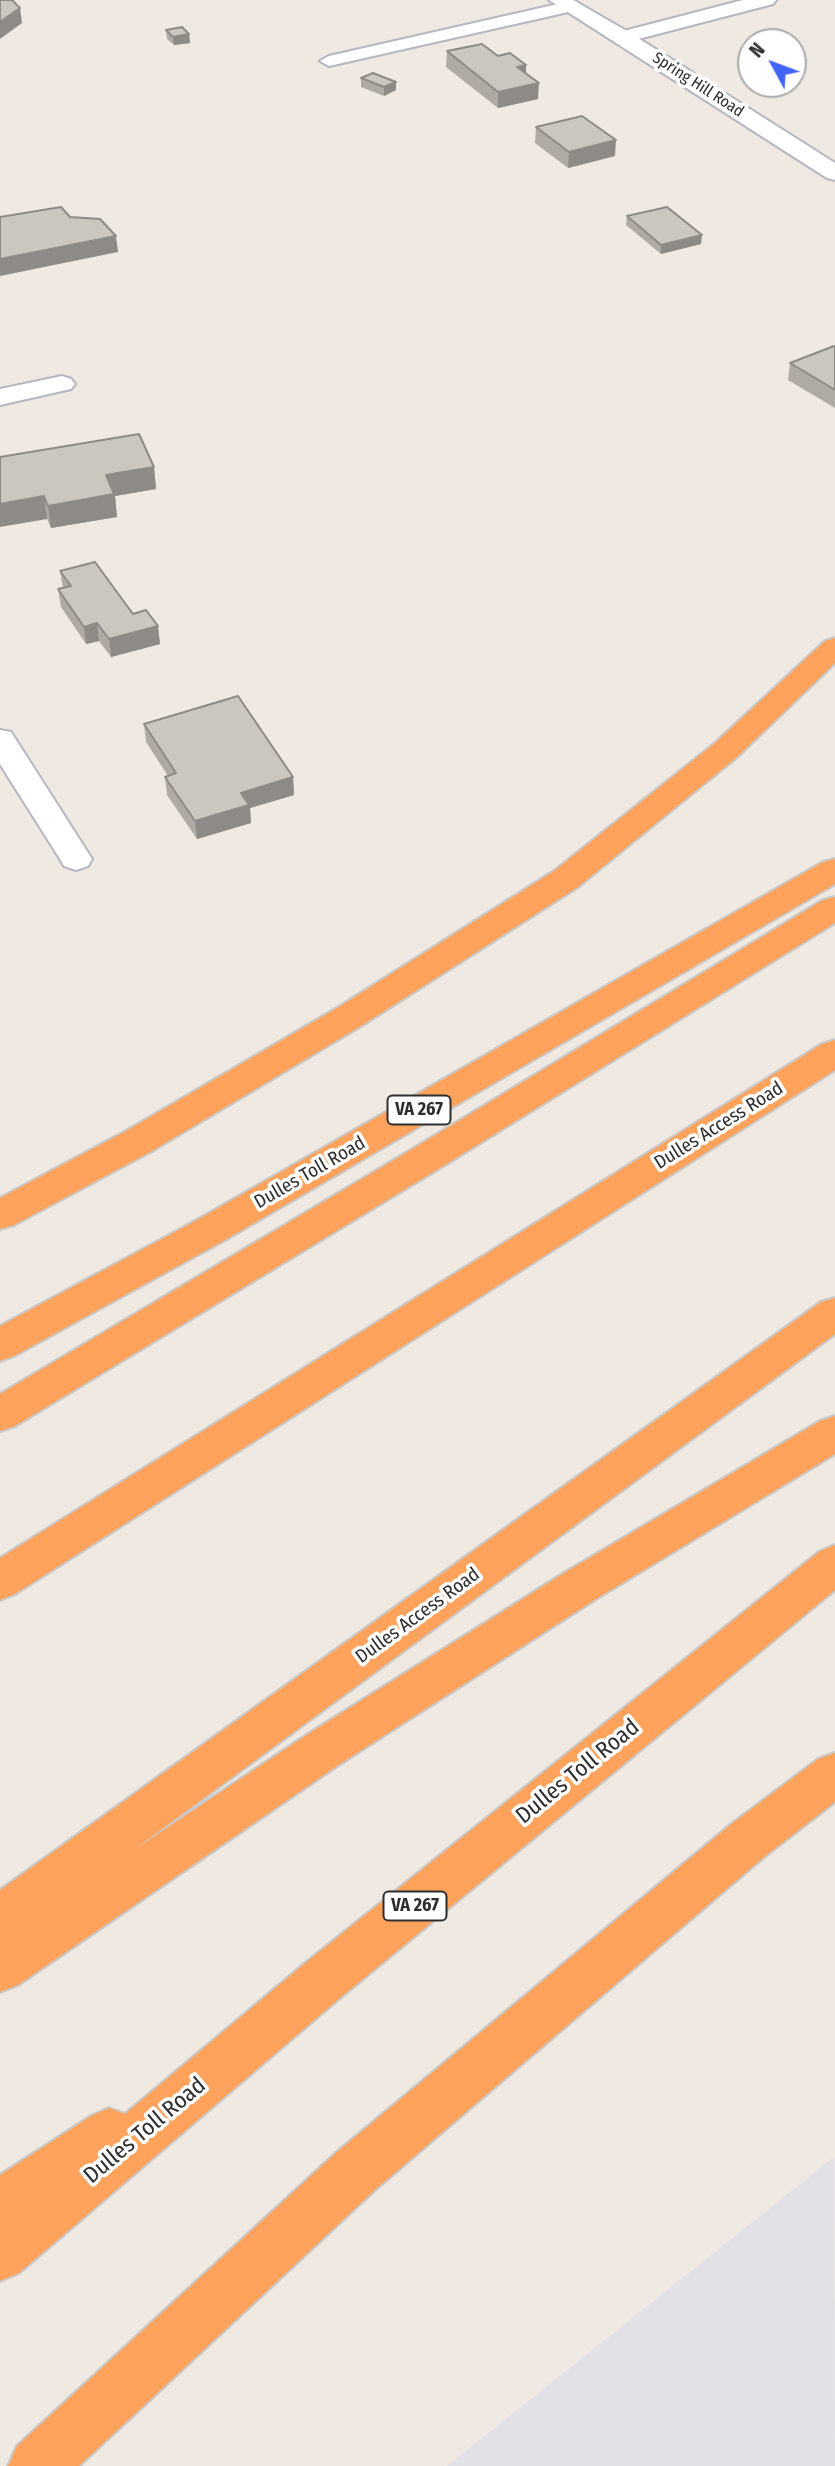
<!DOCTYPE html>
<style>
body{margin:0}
#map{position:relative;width:835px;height:2466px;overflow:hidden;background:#efe9e1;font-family:"Fira Sans Condensed",sans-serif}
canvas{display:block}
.north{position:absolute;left:737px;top:28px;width:70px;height:70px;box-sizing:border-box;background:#fff;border:2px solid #ababab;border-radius:50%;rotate:311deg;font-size:19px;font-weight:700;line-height:28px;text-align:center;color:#2e2e2e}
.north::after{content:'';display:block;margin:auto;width:24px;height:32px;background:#4264fb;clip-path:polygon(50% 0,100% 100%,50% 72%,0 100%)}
</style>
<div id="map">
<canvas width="835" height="2466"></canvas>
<div class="north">N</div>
</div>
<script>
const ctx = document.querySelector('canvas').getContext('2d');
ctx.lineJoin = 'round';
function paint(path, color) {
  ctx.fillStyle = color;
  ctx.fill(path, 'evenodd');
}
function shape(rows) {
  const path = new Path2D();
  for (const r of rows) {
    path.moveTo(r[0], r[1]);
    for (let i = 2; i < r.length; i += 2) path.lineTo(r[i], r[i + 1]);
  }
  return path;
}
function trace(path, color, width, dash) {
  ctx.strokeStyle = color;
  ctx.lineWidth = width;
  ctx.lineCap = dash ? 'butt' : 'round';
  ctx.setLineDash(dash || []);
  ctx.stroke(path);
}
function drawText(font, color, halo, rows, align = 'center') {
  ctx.font = font + ' "Fira Sans Condensed",sans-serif';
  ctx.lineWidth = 7;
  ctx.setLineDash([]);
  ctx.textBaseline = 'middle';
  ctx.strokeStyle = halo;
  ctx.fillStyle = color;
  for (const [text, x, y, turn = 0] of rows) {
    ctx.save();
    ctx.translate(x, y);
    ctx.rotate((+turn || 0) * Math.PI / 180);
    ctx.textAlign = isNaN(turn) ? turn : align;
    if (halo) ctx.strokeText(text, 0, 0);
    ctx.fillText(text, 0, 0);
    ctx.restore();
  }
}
const industrial = shape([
 [834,2157,835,2466,447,2466]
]);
const lane = shape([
 [571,1,577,2,580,6,577,10,329,66,320,61,329,56,571,1]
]);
const street = shape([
 [743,0,776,0,773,4,623,43,616,41,613,37,616,33,743,0],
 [62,376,71,379,75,384,71,389,0,405,0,389,62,376],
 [0,730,11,732,92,859,88,866,76,870,64,866,60,859,0,764,0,730]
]);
const secondary = shape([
 [549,0,573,0,630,33,835,163,835,180,827,178,549,0]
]);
const highway = shape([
 [835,638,835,663,737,757,578,887,361,1026,152,1151,14,1225,0,1229,0,1198,126,1131,337,1008,554,871,715,743,825,641,835,638],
 [835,859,835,884,225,1240,14,1356,0,1361,0,1326,197,1220,823,862,835,859],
 [835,897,835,923,440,1168,15,1426,0,1431,0,1394,414,1148,823,900,835,897],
 [835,1040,835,1070,15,1594,0,1600,0,1558,822,1044,835,1040],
 [835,1298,835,1334,132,1851,308,1734,564,1573,820,1421,835,1416,835,1454,596,1599,340,1764,18,1985,0,1992,0,1890,821,1302,835,1298],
 [835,1545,835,1590,340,1998,19,2273,0,2281,0,2175,91,2116,109,2108,125,2114,304,1964,820,1551,835,1545],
 [835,1753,835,1802,764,1857,376,2189,79,2466,8,2466,17,2446,338,2151,730,1825,818,1759,835,1753]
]);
const wall = shape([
 [166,30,189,34,190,43,174,45,167,39],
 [447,51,498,56,526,74,538,99,498,108,446,67],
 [361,78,396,90,384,96,361,87],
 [536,127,615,156,568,168,535,143],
 [627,216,701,244,661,254,626,225],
 [835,347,835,408,788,380,790,363],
 [0,457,154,467,156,489,115,496,117,517,51,528,47,519],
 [60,571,133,614,158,626,160,644,111,657,99,641,86,644,61,607,58,589,63,588],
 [144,724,293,777,294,795,250,808,251,823,197,839,167,795,165,777,168,776,146,742]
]);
const shadedWall = shape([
 [20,8,22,23,0,39,0,22],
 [189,34,190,43,174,45,173,37],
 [526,65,526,81,517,67],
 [396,82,396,90,384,96,384,87],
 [539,83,538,99,498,108,498,92],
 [616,140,615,156,568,168,569,152],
 [702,235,701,244,661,254,661,245],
 [116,236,118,252,0,276,0,259],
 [154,467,156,489,115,496,117,517,51,528,48,506,106,475],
 [44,496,47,519,0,527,0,504],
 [97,623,99,641,86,644,84,627],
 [158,626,160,644,111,657,109,639],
 [293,777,294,795,250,808,251,823,197,839,195,821,241,793]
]);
const building = shape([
 [0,0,12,0,20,8,0,22,0,0],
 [182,27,189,34,173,37,166,30,182,27],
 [482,44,498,56,510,53,526,65,517,67,539,83,498,92,447,51,482,44],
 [373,73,396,82,384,87,361,78,373,73],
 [582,116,616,140,569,152,536,127,582,116],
 [61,207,70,217,100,219,116,236,0,259,0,217,61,207],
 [667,207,702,235,661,245,627,216,667,207],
 [834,346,835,347,835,390,790,363,834,346],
 [139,434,154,467,106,475,114,494,48,506,44,496,0,504,0,457,139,434],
 [95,562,133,614,146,610,158,626,109,639,97,623,84,627,58,589,71,586,60,571,95,562],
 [238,696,293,777,241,793,249,805,195,821,165,777,176,773,144,724,238,696]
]);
const farStreetnames = [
 ["Spring Hill Road",698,85,33]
];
const shields = [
 [419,1110,63],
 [415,1906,63]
];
const shieldNames = [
 ["VA 267",419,1110],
 ["VA 267",415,1906]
];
const streetNames = [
 ["Dulles Access Road",719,1126,-32],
 ["Dulles Toll Road",310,1173,-30],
 ["Dulles Access Road",418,1616,-36]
];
const nearStreetnames = [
 ["Dulles Toll Road",578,1772,-39],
 ["Dulles Toll Road",145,2131,-40]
];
paint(industrial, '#e3e1e8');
trace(lane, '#b4b7c1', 4);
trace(street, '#b4b7c1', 4);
trace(secondary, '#b4b7c1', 4);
trace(highway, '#c9c9c9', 4);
paint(lane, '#fff');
paint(street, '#fff');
paint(secondary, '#fff');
paint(highway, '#ffa35c');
paint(wall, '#afaba4');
paint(shadedWall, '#8e8b86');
paint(building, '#cbc7bf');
trace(building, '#8e8b86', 2);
drawText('16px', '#2e2e2e', '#fff', farStreetnames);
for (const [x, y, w] of shields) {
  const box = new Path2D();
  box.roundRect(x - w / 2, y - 14.5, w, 29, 5);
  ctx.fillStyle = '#fff';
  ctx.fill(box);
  trace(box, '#2e2e2e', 2);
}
drawText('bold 18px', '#2e2e2e', null, shieldNames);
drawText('19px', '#2e2e2e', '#fff', streetNames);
drawText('23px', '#2e2e2e', '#fff', nearStreetnames);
</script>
